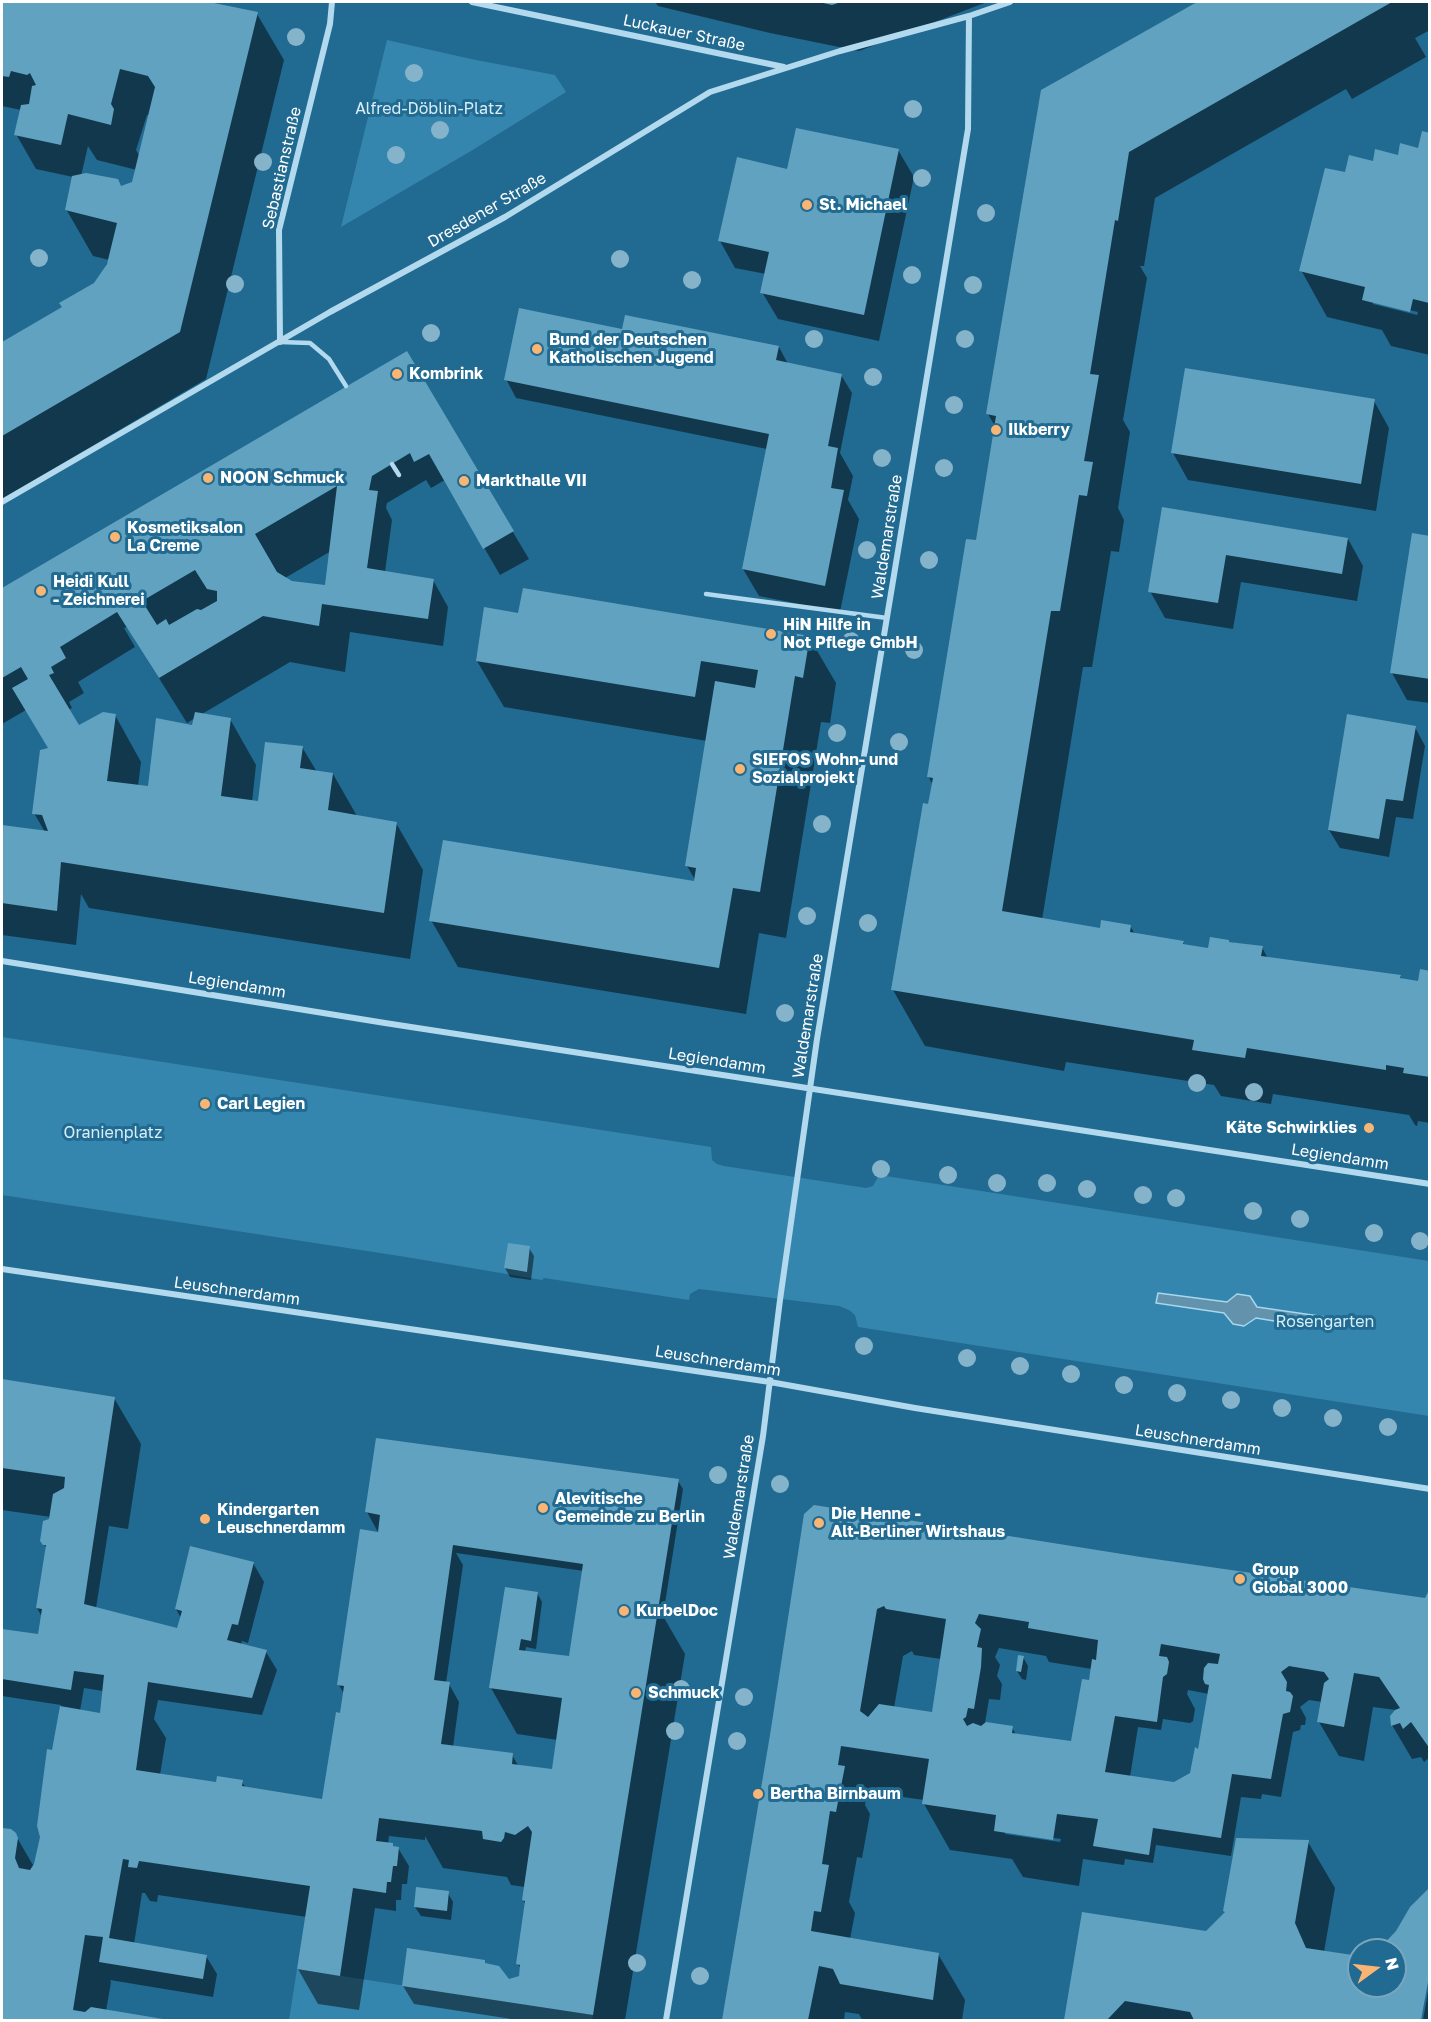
<!DOCTYPE html>
<meta charset="utf-8">
<style>
body{margin:0}
#map{position:relative;width:1431px;height:2022px;overflow:hidden;background:#216a91;font-family:"Golos Text",sans-serif}
canvas{display:block}
.frame{position:absolute;inset:0;border:3px solid #fff;pointer-events:none}
.north{position:absolute;left:1347px;top:1938px;width:60px;height:60px;box-sizing:border-box;background:#216a91;border:2px solid #7aa6bd;border-radius:50%;rotate:75deg;font-size:16px;font-weight:700;line-height:24px;text-align:center;color:#fff}
.north::after{content:'';display:block;margin:auto;width:21px;height:27px;background:#f9b573;clip-path:polygon(50% 0,100% 100%,50% 72%,0 100%)}
</style>
<div id="map">
<canvas width="1431" height="2022"></canvas>
<div class="frame"></div>
<div class="north">N</div>
</div>
<script>
const ctx = document.querySelector('canvas').getContext('2d');
ctx.lineJoin = 'round';
function paint(path, color) {
  ctx.fillStyle = color;
  ctx.fill(path, 'evenodd');
}
function shape(rows) {
  const path = new Path2D();
  for (const r of rows) {
    path.moveTo(r[0], r[1]);
    for (let i = 2; i < r.length; i += 2) path.lineTo(r[i], r[i + 1]);
  }
  return path;
}
function trace(path, color, width, dash) {
  ctx.strokeStyle = color;
  ctx.lineWidth = width;
  ctx.lineCap = dash ? 'butt' : 'round';
  ctx.setLineDash(dash || []);
  ctx.stroke(path);
}
function drawText(font, color, halo, rows, align = 'center') {
  ctx.font = font + ' "Golos Text",sans-serif';
  ctx.lineWidth = 6;
  ctx.setLineDash([]);
  ctx.textBaseline = 'middle';
  ctx.strokeStyle = halo;
  ctx.fillStyle = color;
  for (const [text, x, y, turn = 0] of rows) {
    ctx.save();
    ctx.translate(x, y);
    ctx.rotate((+turn || 0) * Math.PI / 180);
    ctx.textAlign = isNaN(turn) ? turn : align;
    if (halo) ctx.strokeText(text, 0, 0);
    ctx.fillText(text, 0, 0);
    ctx.restore();
  }
}
const green = shape([
 [387,40,471,59,555,75,566,92,471,151,341,227],
 [2,1037,711,1147,712,1160,717,1164,724,1166,866,1188,873,1186,879,1175,1429,1261,1429,1416,858,1327,855,1315,849,1310,839,1306,699,1289,690,1294,689,1300,544,1278,542,1280,406,1257,2,1195],
 [297,1969,593,2015,592,2020,289,2020]
]);
const water = shape([
 [1158,1293,1227,1302,1237,1294,1250,1296,1257,1307,1326,1317,1323,1329,1256,1318,1244,1326,1233,1324,1224,1313,1156,1303,1158,1293]
]);
const shadow = shape([
 [2,2,202,2,257,14,284,60,206,379,2,499,2,344,64,308,95,284,109,260,93,256,66,209,73,177,36,169,16,134,21,110,2,106],
 [147,115,150,115,140,157,136,150],
 [88,146,97,160,137,170,134,183,121,187,81,176],
 [655,2,987,2,859,51,770,33,658,6],
 [1200,2,1430,2,1430,30,1415,38,1426,57,1352,99,1346,89,1155,198,1144,266,1140,266,1147,278,1123,420,1130,432,1118,508,1124,520,1119,552,1111,551,1092,667,1083,667,1042,920,1101,929,1130,926,1135,934,1183,942,1185,946,1209,950,1228,942,1262,947,1268,959,1400,976,1402,980,1419,983,1430,972,1430,1123,1418,1121,1417,1126,1415,1125,1409,1115,1273,1094,1271,1104,1221,1096,1214,1085,1066,1062,1064,1071,925,1046,893,990,933,785,928,776,977,542,996,428,988,414,1042,91],
 [1430,135,1430,355,1391,346,1382,330,1327,317,1301,270,1346,174,1374,162,1419,150],
 [1373,301,1418,312,1417,315,1373,304],
 [898,150,914,177,879,341,778,319,762,292,766,274,735,268,720,241,788,171],
 [623,331,779,347,788,364,841,375,852,393,840,453,853,476,848,500,859,519,840,612,759,596,743,569,767,449,516,398,506,379],
 [406,353,529,559,500,575,445,480,431,488,426,480,387,503,386,508,392,520,385,572,433,580,448,607,443,646,350,632,345,672,290,662,202,714,230,719,256,765,252,802,259,803,302,747,317,772,333,774,357,816,396,823,423,870,410,959,89,908,81,894,76,945,2,935,2,827,45,832,34,813,50,750,26,710,2,724,2,590],
 [331,551,326,590,292,582,285,578],
 [127,627,187,723,195,718,193,727,149,787,138,786,141,762,115,715,78,726,68,710,72,708,69,702,84,693,78,682,135,647,124,628],
 [1374,401,1389,428,1376,511,1188,480,1173,453],
 [1163,509,1348,539,1363,566,1357,601,1241,582,1233,629,1165,618,1150,591],
 [1430,538,1430,703,1407,700,1392,673],
 [519,615,809,637,836,683,830,723,821,722,786,938,759,933,746,1014,458,967,431,920,697,883,687,866,707,741,504,707,477,661],
 [1415,727,1425,746,1413,819,1396,817,1389,857,1340,848,1329,830],
 [529,1248,534,1256,531,1280,510,1277,505,1268],
 [2,1381,114,1398,141,1444,128,1529,109,1526,96,1608,178,1629,181,1618,176,1609,253,1563,264,1582,248,1643,242,1641,241,1645,266,1652,277,1670,262,1715,158,1700,154,1719,166,1738,160,1775,218,1784,242,1782,246,1788,323,1800,343,1715,344,1694,339,1685,379,1534,367,1512,678,1481,683,1489,663,1616,685,1654,625,2020,518,2020,414,2004,403,1986,484,1961,486,1965,508,1981,520,1977,521,1969,518,1964,526,1905,523,1900,525,1887,511,1885,507,1877,443,1868,425,1836,425,1840,389,1836,388,1844,398,1848,409,1866,407,1884,402,1884,401,1900,396,1900,396,1911,375,1908,359,2010,318,2004,298,1969,307,1917,158,1895,157,1902,150,1901,145,1893,142,1893,134,1944,206,1956,217,1974,213,1997,110,1980,111,1982,106,2011,167,2020,2,2020,2,1829,10,1831,15,1834,34,1867,36,1864,61,1705,2,1696,2,1630,39,1636,42,1617,37,1608,47,1549,41,1540,51,1517,2,1510],
 [456,1553,584,1571,571,1658,525,1652,526,1647,536,1649,542,1602,537,1593,491,1688,517,1734,558,1740,553,1771,519,1767,512,1755,453,1747,459,1702,449,1684,446,1683,463,1565],
 [84,1688,103,1691,101,1714,80,1711],
 [805,1515,960,1531,1426,1599,1430,1591,1430,1757,1424,1762,1421,1757,1412,1759,1392,1725,1396,1710,1373,1707,1364,1761,1339,1756,1319,1722,1322,1702,1309,1700,1300,1707,1306,1718,1305,1725,1301,1725,1300,1730,1293,1732,1281,1797,1262,1794,1261,1799,1241,1797,1231,1856,1156,1845,1153,1863,1125,1859,1124,1865,1083,1859,1079,1886,1023,1877,1012,1859,950,1850,924,1804,924,1800,867,1792,865,1805,870,1814,862,1858,857,1857,849,1902,855,1913,850,1939,938,1954,965,2000,962,2020,862,2020,859,2014,845,2012,844,2020,723,2020,771,1736],
 [999,1648,1046,1656,1049,1662,1092,1669,1072,1742,1016,1735,1012,1727,985,1723,989,1699,1000,1700,1002,1684,997,1676,1000,1665,995,1657],
 [912,1651,914,1655,941,1659,933,1714,894,1708,903,1656],
 [1188,1690,1209,1694,1199,1750,1192,1774,1174,1784,1130,1777,1138,1727,1161,1730,1163,1719,1190,1723,1193,1721,1195,1709,1187,1694],
 [1005,1831,1061,1839,1060,1842,1005,1834],
 [1023,1657,1028,1666,1026,1680,1022,1679,1017,1671],
 [1308,1842,1335,1888,1324,1952,1359,1957,1359,1986,1395,1986,1395,1950,1380,1950,1397,1932,1429,1965,1420,2020,1066,2020,1084,1913,1206,1933],
 [448,1893,453,1902,451,1920,421,1916,415,1907],
 [1430,1980,1430,2020,1423,2020]
]);
const building = shape([
 [2,2,209,2,258,12,180,332,2,436,2,342,62,307,59,303,94,283,107,264,117,223,65,210,72,176,86,173,118,179,121,186,132,182,155,87,148,76,120,69,111,104,114,109,111,125,68,114,61,145,14,135,21,105,29,104,32,86,36,85,30,73,27,75,11,71,9,77,2,76],
 [819,2,841,2,832,5],
 [1197,2,1392,2,1129,152,1118,221,1115,220,1090,374,1099,375,1084,461,1093,462,1087,496,1079,495,1060,611,1051,611,1002,911,1100,928,1101,920,1131,925,1130,932,1184,941,1183,944,1208,948,1210,937,1229,940,1229,942,1263,946,1261,956,1401,975,1400,978,1418,981,1420,969,1430,971,1430,1077,1403,1073,1404,1068,1386,1065,1386,1070,1247,1048,1245,1058,1192,1050,1194,1040,891,990,923,803,928,804,933,778,927,777,966,539,976,540,996,416,986,414,1041,90],
 [796,128,899,149,864,315,760,293,769,252,718,241,737,157,787,169],
 [1422,131,1430,133,1429,303,1413,299,1410,312,1362,300,1365,287,1299,271,1325,168,1345,172,1349,155,1373,161,1375,149,1398,155,1400,143,1418,148],
 [519,308,622,329,625,315,779,346,776,360,842,374,828,446,838,448,831,488,844,490,825,586,742,569,769,434,504,380],
 [407,351,514,531,483,549,429,454,414,462,410,453,372,476,369,490,378,491,367,568,434,579,428,619,322,604,319,626,263,616,159,678,117,612,60,647,66,658,51,667,54,673,49,675,79,725,103,712,116,714,107,781,148,786,156,718,192,725,195,712,231,718,221,796,258,801,265,742,303,746,300,768,333,773,328,810,397,822,384,913,61,862,57,911,2,903,2,825,48,831,42,815,32,814,40,750,48,748,12,688,28,679,21,667,2,678,2,588],
 [337,486,325,585,292,581,277,572,255,534],
 [195,570,207,589,217,591,217,601,201,610,197,609,169,625,166,619,157,625,142,601],
 [1185,368,1375,399,1361,484,1171,453],
 [1162,507,1348,538,1342,574,1226,555,1218,603,1148,592],
 [1412,533,1430,536,1430,679,1390,673],
 [523,588,810,636,803,678,795,676,760,892,733,888,719,968,429,921,443,840,694,881,696,868,685,866,715,681,755,688,758,670,701,661,695,697,476,661,484,607,518,613],
 [1347,714,1416,726,1403,801,1386,799,1379,839,1328,830],
 [508,1243,530,1246,527,1272,504,1268],
 [2,1379,115,1397,84,1604,177,1628,182,1611,175,1609,190,1546,254,1562,238,1625,232,1624,227,1640,267,1650,252,1698,148,1682,136,1770,216,1782,217,1776,243,1780,242,1786,322,1799,336,1712,340,1713,344,1686,337,1685,360,1529,378,1532,380,1515,365,1512,376,1438,679,1479,593,2015,402,1986,407,1948,485,1960,485,1963,499,1966,509,1979,519,1976,520,1965,516,1964,525,1901,522,1900,532,1832,528,1826,515,1835,505,1832,504,1838,501,1842,483,1839,482,1831,379,1818,376,1841,393,1843,393,1846,399,1847,397,1866,393,1866,391,1882,387,1882,386,1893,353,1888,340,1976,297,1969,310,1886,139,1861,137,1868,128,1867,129,1860,123,1859,109,1938,207,1955,203,1979,99,1962,103,1937,85,1935,73,2010,85,2012,91,2007,169,2020,2,2020,2,1828,11,1829,16,1833,18,1838,15,1858,19,1868,30,1870,34,1864,40,1837,37,1826,47,1749,52,1750,60,1706,100,1713,104,1675,74,1671,71,1690,2,1679,2,1629,38,1634,42,1609,36,1608,46,1545,43,1545,40,1541,43,1521,49,1519,53,1494,64,1488,65,1477,2,1468],
 [453,1545,583,1564,569,1656,519,1650,521,1639,531,1641,538,1592,505,1587,489,1688,562,1698,552,1769,512,1764,513,1753,441,1744,450,1682,434,1680],
 [814,1505,1141,1557,1425,1598,1430,1588,1430,1749,1411,1722,1403,1729,1400,1723,1391,1726,1390,1716,1395,1710,1400,1708,1379,1677,1354,1673,1344,1727,1317,1722,1324,1683,1329,1679,1324,1672,1289,1666,1281,1672,1287,1682,1286,1691,1290,1692,1293,1696,1290,1712,1283,1714,1271,1779,1232,1774,1221,1838,1153,1828,1149,1855,1093,1846,1098,1819,1057,1814,1053,1840,994,1831,996,1815,922,1804,929,1759,841,1746,838,1765,845,1766,836,1812,830,1811,822,1864,829,1865,821,1912,814,1911,811,1931,939,1953,933,2000,840,1984,833,1969,819,1966,808,2020,722,2020,770,1735,804,1514],
 [884,1606,886,1609,946,1619,932,1712,879,1704,868,1717,860,1711,877,1609],
 [979,1614,1029,1622,1028,1628,1098,1640,1096,1660,1092,1659,1089,1680,1082,1679,1071,1741,1012,1733,1013,1726,986,1722,981,1726,973,1723,967,1726,963,1719,966,1717,968,1708,974,1709,981,1667,982,1648,977,1647,981,1629,975,1623],
 [1161,1644,1220,1654,1218,1664,1208,1663,1204,1668,1203,1679,1205,1684,1209,1685,1198,1749,1195,1747,1190,1773,1174,1782,1105,1772,1115,1716,1157,1722,1163,1677,1167,1674,1169,1662,1167,1657,1159,1656],
 [1018,1655,1024,1656,1021,1672,1016,1671],
 [1236,1838,1309,1840,1295,1923,1306,1948,1359,1956,1359,1986,1395,1986,1395,1950,1378,1950,1396,1931,1410,1907,1430,1887,1430,1971,1421,2020,1194,2020,1190,2012,1125,2001,1107,2020,1064,2020,1082,1912,1206,1931,1225,1912,1223,1911],
 [416,1887,449,1891,447,1911,414,1907]
]);
const lane = shape([
 [280,342,310,343,329,359,346,386],
 [392,464,399,475],
 [706,594,887,618]
]);
const street = shape([
 [472,2,784,67],
 [280,342,279,230,330,24,332,2],
 [2,502,330,312,505,217,710,92,840,51,969,16,1010,2],
 [2,961,385,1023,1430,1184],
 [2,1269,770,1382,915,1408,1430,1489],
 [666,2020,763,1436,780,1300,817,1039,968,129,969,16]
]);
const trees = [
 [296,37],
 [414,73],
 [913,109],
 [440,130],
 [396,155],
 [263,162],
 [922,178],
 [986,213],
 [39,258],
 [620,259],
 [912,275],
 [692,280],
 [235,284],
 [973,285],
 [431,333],
 [814,339],
 [965,339],
 [873,377],
 [954,405],
 [882,458],
 [944,468],
 [867,550],
 [929,560],
 [851,641],
 [914,650],
 [837,733],
 [899,742],
 [822,824],
 [807,916],
 [868,923],
 [785,1013],
 [1197,1083],
 [1254,1092],
 [881,1169],
 [948,1175],
 [997,1183],
 [1047,1183],
 [1087,1189],
 [1143,1195],
 [1176,1198],
 [1253,1211],
 [1300,1219],
 [1374,1233],
 [1420,1241],
 [864,1346],
 [967,1358],
 [1020,1366],
 [1071,1374],
 [1124,1385],
 [1177,1393],
 [1231,1400],
 [1282,1408],
 [1333,1418],
 [1388,1427],
 [718,1475],
 [780,1484],
 [681,1689],
 [744,1697],
 [675,1731],
 [737,1741],
 [637,1963],
 [700,1976]
];
const markers = [
 [807,205,6,"#f9b573"],
 [537,349,6,"#f9b573"],
 [397,374,6,"#f9b573"],
 [996,430,6,"#f9b573"],
 [208,478,6,"#f9b573"],
 [464,481,6,"#f9b573"],
 [115,537,6,"#f9b573"],
 [41,591,6,"#f9b573"],
 [771,634,6,"#f9b573"],
 [740,769,6,"#f9b573"],
 [205,1104,6,"#f9b573"],
 [1369,1128,6,"#f9b573"],
 [543,1508,6,"#f9b573"],
 [205,1519,6,"#f9b573"],
 [819,1523,6,"#f9b573"],
 [1240,1579,6,"#f9b573"],
 [624,1611,6,"#f9b573"],
 [636,1693,6,"#f9b573"],
 [758,1794,6,"#f9b573"]
];
const streetNames = [
 ["Luckauer Straße",684,33,12],
 ["Sebastianstraße",282,168,-77],
 ["Dresdener Straße",487,210,-30],
 ["Waldemarstraße",887,537,-81],
 ["Legiendamm",237,985,9],
 ["Waldemarstraße",808,1016,-81],
 ["Legiendamm",717,1061,9],
 ["Legiendamm",1340,1157,9],
 ["Leuschnerdamm",237,1291,8],
 ["Leuschnerdamm",718,1361,9],
 ["Leuschnerdamm",1198,1440,9],
 ["Waldemarstraße",739,1497,-81]
];
const parkNames = [
 ["Alfred-Döblin-Platz",429,109],
 ["Oranienplatz",113,1133],
 ["Rosengarten",1325,1322]
];
const poiNames = [
 ["St. Michael",819,205],
 ["Bund der Deutschen",549,340],
 ["Katholischen Jugend",549,358],
 ["Kombrink",409,374],
 ["Ilkberry",1008,430],
 ["NOON Schmuck",220,478],
 ["Markthalle VII",476,481],
 ["Kosmetiksalon",127,528],
 ["La Creme",127,546],
 ["Heidi Kull",53,582],
 ["- Zeichnerei",53,600],
 ["HiN Hilfe in",783,625],
 ["Not Pflege GmbH",783,643],
 ["SIEFOS Wohn- und",752,760],
 ["Sozialprojekt",752,778],
 ["Carl Legien",217,1104],
 ["Käte Schwirklies",1357,1128,"right"],
 ["Alevitische",555,1499],
 ["Gemeinde zu Berlin",555,1517],
 ["Kindergarten",217,1510],
 ["Leuschnerdamm",217,1528],
 ["Die Henne -",831,1514],
 ["Alt-Berliner Wirtshaus",831,1532],
 ["Group",1252,1570],
 ["Global 3000",1252,1588],
 ["KurbelDoc",636,1611],
 ["Schmuck",648,1693],
 ["Bertha Birnbaum",770,1794]
];
paint(green, '#3586ae');
paint(water, '#6292ac');
trace(water, '#a6d7ee', 1.5);
paint(shadow, '#0007');
paint(building, '#62a2c1');
trace(lane, '#b2d9ed', 4.5);
trace(street, '#b2d9ed', 6);
ctx.fillStyle = '#85b3ca';
for (const [x, y] of trees) {
  ctx.beginPath();
  ctx.arc(x, y, 9, 0, 2 * Math.PI);
  ctx.fill();
}
for (const [x, y, r, color] of markers) {
  const dot = new Path2D();
  dot.arc(x, y, r, 0, 2 * Math.PI);
  ctx.fillStyle = color;
  ctx.fill(dot);
  trace(dot, '#216a91', 2);
}
drawText('16px', '#fff', '#216a91', streetNames);
drawText('16px', '#d7eef9', '#216a91', parkNames);
drawText('bold 16px', '#fff', '#216a91', poiNames, 'left');
</script>
